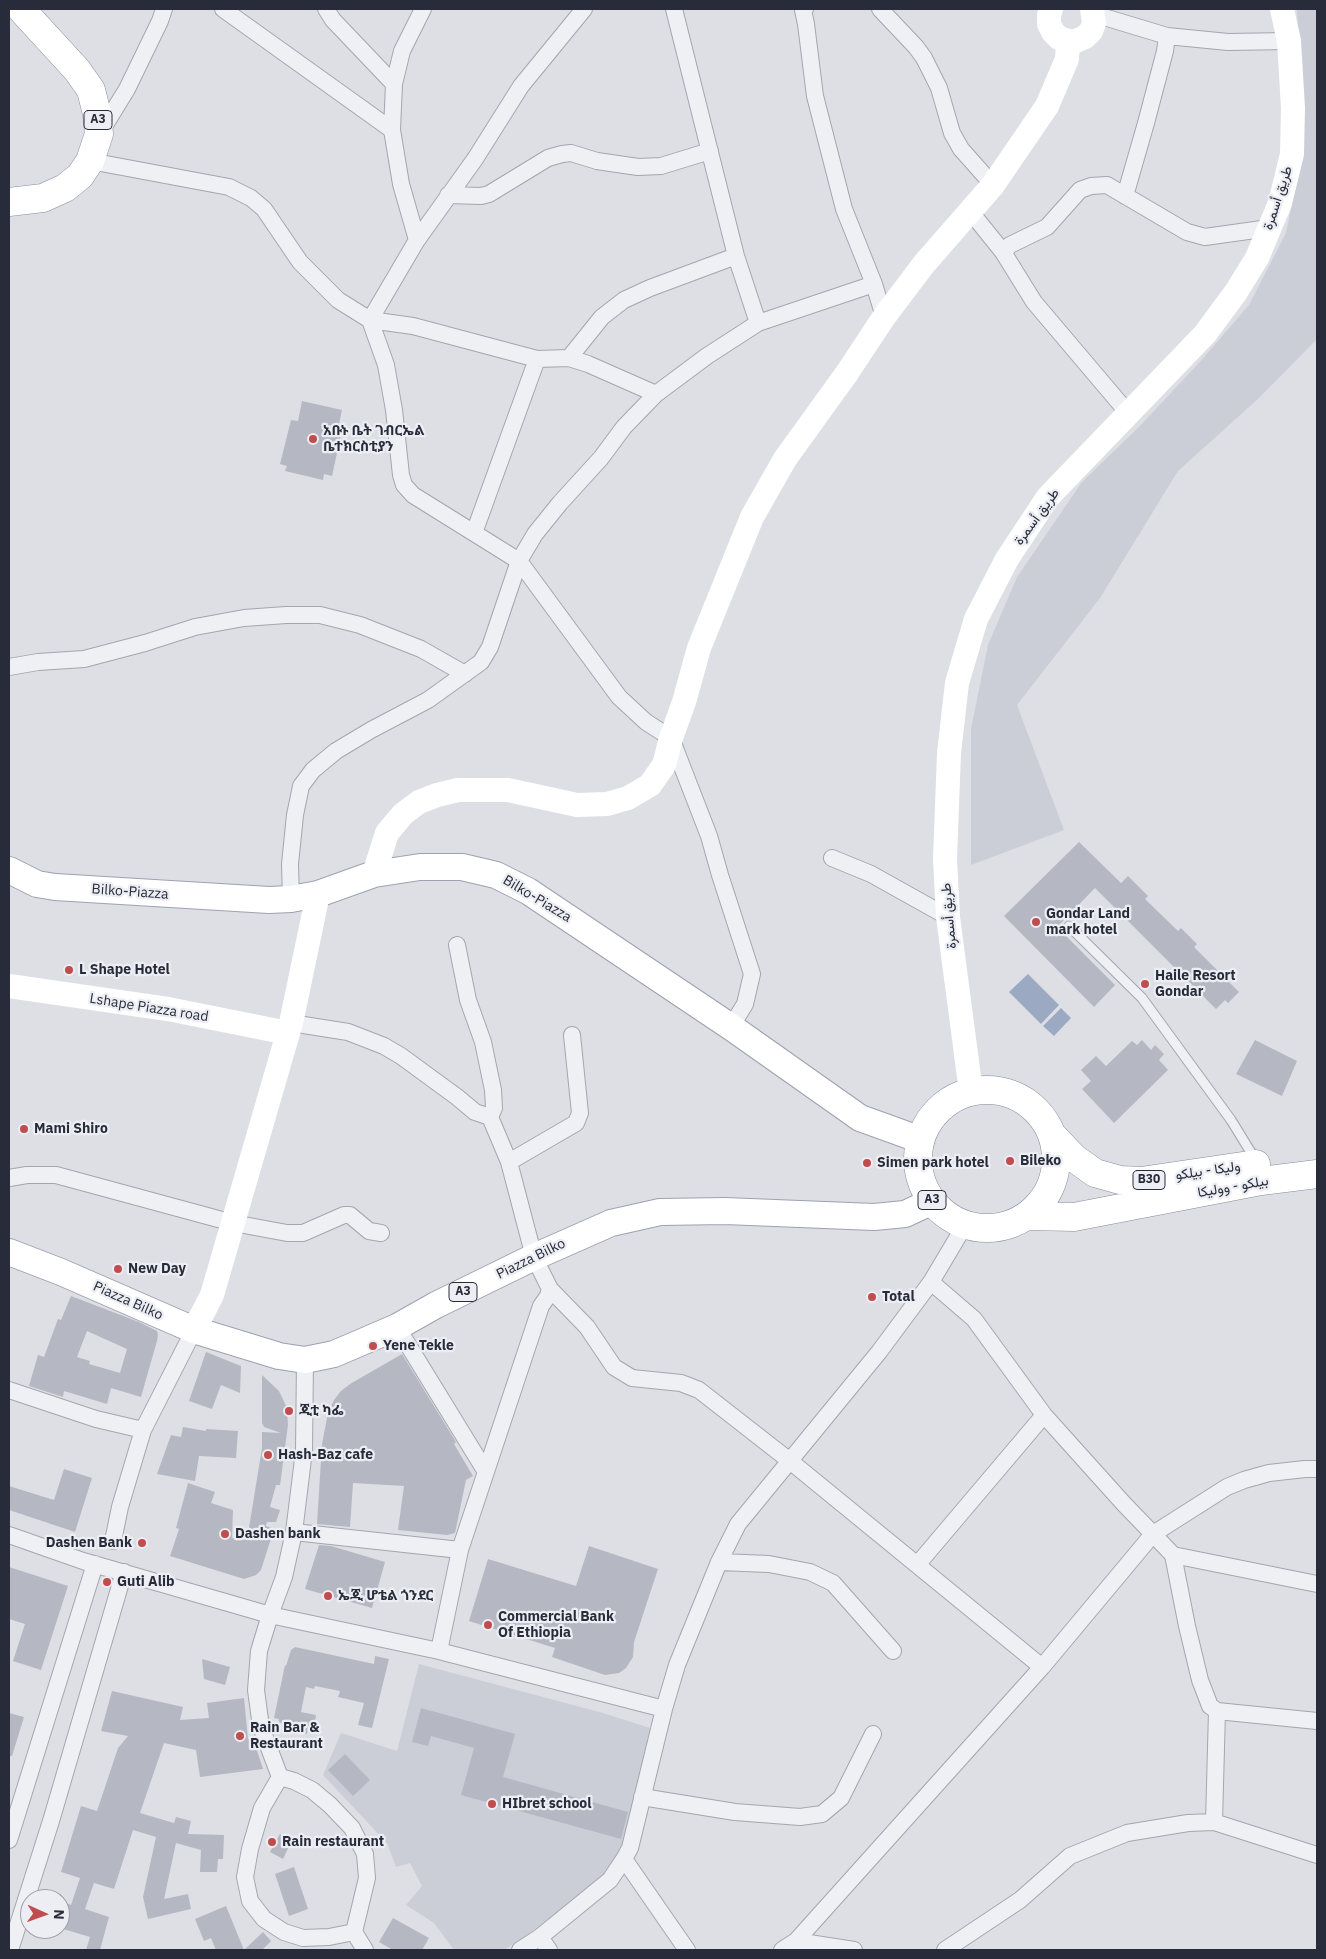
<!DOCTYPE html>
<meta charset="utf-8">
<style>
body{margin:0}
#map{position:relative;width:1326px;height:1959px;overflow:hidden;background:#dddfe5;font-family:"IBM Plex Sans",sans-serif}
canvas{display:block}
.frame{position:absolute;inset:0;border:10px solid #282c3a;pointer-events:none}
.north{position:absolute;left:20px;top:1889px;width:50px;height:50px;box-sizing:border-box;background:#eceef3;border:1px solid #9ea0a9;border-radius:50%;rotate:92deg;font-size:14px;font-weight:700;line-height:20px;text-align:center;color:#282c3a}
.north::after{content:'';display:block;margin:auto;width:18px;height:22px;background:#c04c4e;clip-path:polygon(50% 0,100% 100%,50% 72%,0 100%)}
</style>
<div id="map">
<canvas width="1326" height="1959"></canvas>
<div class="frame"></div>
<div class="north">N</div>
</div>
<script>
const ctx = document.querySelector('canvas').getContext('2d');
ctx.lineJoin = 'round';
function paint(path, color) {
  ctx.fillStyle = color;
  ctx.fill(path, 'evenodd');
}
function shape(rows) {
  const path = new Path2D();
  for (const r of rows) {
    if (r.length === 3) {
      path.moveTo(r[0] + r[2], r[1]);
      path.arc(r[0], r[1], r[2], 0, 2 * Math.PI);
      continue;
    }
    path.moveTo(r[0], r[1]);
    for (let i = 2; i < r.length; i += 2) path.lineTo(r[i], r[i + 1]);
  }
  return path;
}
function trace(path, color, width, dash) {
  ctx.strokeStyle = color;
  ctx.lineWidth = width;
  ctx.lineCap = dash ? 'butt' : 'round';
  ctx.setLineDash(dash || []);
  ctx.stroke(path);
}
function drawText(font, color, halo, rows, align = 'center') {
  ctx.font = font + ' "IBM Plex Sans",Vazirmatn,"Noto Sans Ethiopic",sans-serif';
  ctx.lineWidth = 4.5;
  ctx.setLineDash([]);
  ctx.textBaseline = 'middle';
  ctx.strokeStyle = halo;
  ctx.fillStyle = color;
  for (const [text, x, y, turn = 0] of rows) {
    ctx.save();
    ctx.translate(x, y);
    ctx.rotate((+turn || 0) * Math.PI / 180);
    ctx.textAlign = isNaN(turn) ? turn : align;
    if (halo) ctx.strokeText(text, 0, 0);
    ctx.fillText(text, 0, 0);
    ctx.restore();
  }
}
const built = shape([
 [1297,9,1317,9,1317,339,1259,398,1178,471,1100,598,1017,705,1064,830,971,865,971,729,988,645,1017,577,1082,482,1140,426,1198,364,1249,305,1286,233,1303,151],
 [419,1664,603,1713,650,1728,627,1833,607,1874,527,1935,504,1950,454,1950,434,1923,406,1905,422,1886,410,1863,396,1867,387,1843,323,1775,341,1733,397,1751]
]);
const water = shape([
 [1028,974,1059,1005,1041,1024,1009,992],
 [1061,1008,1071,1018,1054,1036,1043,1026]
]);
const building = shape([
 [302,401,342,410,338,429,342,430,332,476,324,474,323,480,285,471,287,466,280,464,291,420,298,421],
 [1079,842,1121,883,1128,876,1148,896,1145,899,1178,931,1181,928,1197,944,1194,947,1239,992,1228,1003,1225,1000,1216,1009,1095,888,1057,927,1115,985,1094,1007,1004,916],
 [1142,1040,1151,1050,1155,1045,1164,1054,1159,1060,1168,1070,1114,1123,1082,1089,1091,1081,1081,1070,1096,1056,1106,1066,1132,1041,1137,1045],
 [1255,1040,1297,1061,1282,1096,1236,1074],
 [71,1296,139,1322,157,1331,158,1335,157,1341,141,1397,111,1388,107,1404,64,1391,63,1397,29,1386,38,1355,44,1357,58,1319,61,1320],
 [87,1331,127,1349,120,1373,89,1364,90,1361,77,1357],
 [206,1352,241,1366,240,1393,221,1385,212,1409,189,1401],
 [402,1354,456,1442,454,1444,473,1476,466,1480,455,1533,447,1535,398,1530,404,1486,353,1483,350,1527,317,1524,322,1444,328,1413,334,1400,341,1391,350,1384],
 [262,1375,279,1391,287,1408,288,1425,280,1485,276,1485,270,1507,280,1510,276,1522,267,1522,266,1526,274,1529,261,1570,256,1575,244,1579,170,1556,179,1529,176,1528,188,1483,215,1492,211,1503,233,1510,232,1538,247,1540,262,1448,262,1432,281,1433,264,1427,262,1423],
 [183,1427,206,1431,206,1429,238,1431,236,1458,199,1456,195,1481,157,1474,171,1435,181,1437],
 [64,1469,92,1478,75,1532,9,1510,9,1486,54,1500],
 [319,1545,331,1546,385,1562,372,1608,305,1589],
 [589,1546,658,1569,634,1642,633,1657,626,1668,619,1673,605,1675,552,1657,555,1648,469,1621,488,1559,576,1586],
 [9,1567,68,1586,41,1670,13,1661,25,1624,9,1619],
 [295,1647,374,1664,375,1656,389,1659,372,1728,358,1725,364,1703,338,1697,340,1691,315,1686,314,1689,306,1687,301,1712,316,1715,314,1727,308,1726,307,1734,279,1722,279,1719,274,1718,285,1665,286,1666,291,1650],
 [202,1659,230,1667,225,1685,204,1679],
 [112,1691,183,1707,180,1720,209,1718,207,1703,244,1698,248,1739,253,1738,263,1769,200,1777,196,1750,164,1743,140,1813,174,1823,176,1817,191,1821,188,1834,224,1835,223,1859,218,1859,217,1872,200,1872,201,1850,176,1843,164,1899,188,1894,191,1909,148,1919,143,1897,156,1837,133,1830,114,1889,94,1883,85,1909,109,1917,100,1950,86,1950,90,1937,60,1928,60,1901,71,1905,80,1878,61,1872,81,1806,97,1811,118,1748,128,1736,101,1731],
 [421,1708,515,1734,503,1777,628,1812,621,1839,461,1795,474,1748,431,1736,428,1746,412,1742],
 [9,1713,24,1717,12,1756,9,1756],
 [345,1754,370,1780,353,1796,328,1770],
 [280,1834,292,1840,283,1859,270,1852],
 [294,1867,308,1909,289,1916,275,1874],
 [226,1906,244,1950,263,1932,271,1941,262,1950,216,1950,211,1938,204,1941,195,1919],
 [393,1918,429,1938,422,1950,393,1950,379,1942]
]);
const lane = shape([
 [1069,926,1142,998,1231,1120,1255,1159]
]);
const street = shape([
 [223,9,392,130],
 [326,9,333,20,394,84],
 [674,9,736,256,758,323],
 [805,9,803,10,806,24,815,96,844,209,874,284,884,317],
 [880,9,916,47,924,58,939,88,952,133,961,149,993,185],
 [1094,14,1167,36,1228,42,1289,41],
 [100,133,127,89,160,21,164,9],
 [90,161,229,187,251,198,264,209,300,262,338,300,370,320,413,326,537,359,569,358,588,364,656,394],
 [448,195,481,196,489,194,548,158,562,154,571,153,597,161,638,167,661,166,710,151],
 [1125,196,1146,123,1165,51,1167,36],
 [970,211,1003,252,1034,302,1128,413],
 [417,240,401,184,392,130,394,84,402,51,423,9],
 [1003,252,1010,245,1047,227,1080,190,1091,186,1107,185,1187,232,1205,237,1269,228],
 [370,320,386,365,394,410,401,475,404,485,413,495,519,561,619,697,646,722,671,738,709,836,720,875,752,974,745,1004,731,1027],
 [370,320,417,240,475,159,521,86,584,9],
 [569,358,602,317,624,300,650,288,736,256],
 [474,533,537,359],
 [9,667,38,662,84,659,145,643,195,627,244,618,286,615,320,615,360,625,421,649,465,674],
 [832,858,871,874,948,917],
 [291,899,290,864,295,815,301,786,313,770,336,751,371,730,428,700,481,662,490,647,519,561,535,534,560,503,601,458,624,427,656,394,707,356,758,323,874,284],
 [457,945,468,1000,483,1042,493,1090,494,1108,490,1117,509,1162,534,1257,550,1289,587,1327,614,1367,632,1378,681,1383,699,1390,790,1461,1042,1667],
 [291,1023,348,1032,384,1046,401,1056,457,1097,475,1112,490,1117],
 [509,1162,576,1123,580,1113,572,1035],
 [9,1178,27,1175,56,1175,233,1223,287,1233,303,1233,344,1215,350,1215,369,1231,381,1233],
 [931,1282,974,1319,1044,1415,1124,1504,1153,1534,1227,1487,1244,1480,1269,1473,1305,1469,1317,1469],
 [397,1327,486,1472],
 [9,1390,96,1419,143,1430],
 [294,1532,460,1550],
 [9,1535,83,1561,270,1615,439,1651,664,1709],
 [113,1541,120,1507,143,1430,194,1330],
 [1173,1555,1317,1584],
 [719,1562,769,1564,810,1572,833,1583,893,1651],
 [917,1565,1044,1415],
 [439,1651,460,1550,541,1306,548,1296,550,1289],
 [280,1777,261,1727,256,1690,259,1651,270,1615,284,1577,294,1532,304,1451,305,1360],
 [280,1777,262,1808,250,1849,245,1877,250,1901,264,1919,284,1932,303,1938,329,1937,354,1932],
 [280,1777,294,1781,312,1790,330,1805,352,1828,365,1854,367,1878,354,1932,365,1950],
 [642,1797,735,1812,800,1817,822,1814,841,1798,873,1734],
 [1214,1822,1217,1711],
 [9,1840,95,1564],
 [624,1859,687,1950],
 [540,1937,549,1950],
 [796,1941,854,1950],
 [10,1950,51,1821,124,1572],
 [520,1950,540,1937,610,1880,624,1859,630,1848,664,1709,677,1665,719,1562,738,1524,879,1352,931,1282,965,1225],
 [782,1950,796,1941,1042,1667,1153,1534,1173,1555,1187,1626,1200,1680,1210,1706,1217,1711,1317,1721],
 [945,1950,1020,1900,1070,1856,1127,1833,1188,1823,1214,1822,1317,1855]
]);
const secondary = shape([
 [1051,9,1049,15,1049,24,1053,32,1059,38,1068,41,1076,41,1085,37,1091,31,1094,23,1092,9],
 [374,874,387,833,403,814,419,802,437,795,458,790,508,790,577,805,607,804,628,798,650,785,664,765,671,738,684,702,699,648,752,517,785,459,847,373,884,317,924,264,993,185,1047,106,1067,59,1068,41],
 [9,986,168,1009,288,1033],
 [971,1092,948,917,945,859,949,753,957,683,976,619,1007,559,1048,497,1205,334,1236,292,1257,258,1280,203,1292,154,1293,108,1289,41,1282,9],
 [194,1330,212,1295,291,1023,318,894]
]);
const primary = shape([
 [9,870,37,884,55,887,269,900,291,899,318,894,374,874,420,867,462,867,496,875,528,891,731,1027,860,1118,921,1140],
 [9,1252,61,1272,194,1330,279,1356,305,1360,334,1354,397,1327,436,1305,534,1257,611,1223,660,1212,725,1211,874,1217,905,1214,933,1201]
]);
const highway = shape([
 [9,202,43,198,65,188,80,176,90,161,99,134,97,114,91,90,77,70,21,9],
 [987,1159,69],
 [1053,1136,1074,1158,1095,1173,1120,1180,1141,1181,1256,1164],
 [1027,1216,1074,1217,1261,1181,1317,1174]
]);
const markers = [
 [313,439,5,"#c04c4e"],
 [1036,922,5,"#c04c4e"],
 [69,970,5,"#c04c4e"],
 [1145,984,5,"#c04c4e"],
 [24,1129,5,"#c04c4e"],
 [1010,1161,5,"#c04c4e"],
 [867,1163,5,"#c04c4e"],
 [118,1269,5,"#c04c4e"],
 [872,1297,5,"#c04c4e"],
 [373,1346,5,"#c04c4e"],
 [289,1411,5,"#c04c4e"],
 [268,1455,5,"#c04c4e"],
 [225,1534,5,"#c04c4e"],
 [142,1543,5,"#c04c4e"],
 [107,1582,5,"#c04c4e"],
 [328,1596,5,"#c04c4e"],
 [488,1625,5,"#c04c4e"],
 [240,1736,5,"#c04c4e"],
 [492,1804,5,"#c04c4e"],
 [272,1842,5,"#c04c4e"]
];
const shields = [
 [98,120,28],
 [1149,1180,32],
 [932,1200,28],
 [463,1292,28]
];
const shieldNames = [
 ["A3",98,120],
 ["B30",1149,1180],
 ["A3",932,1200],
 ["A3",463,1292]
];
const streetNames = [
 ["طريق أسمرة",1278,198,-72],
 ["طريق أسمرة",1037,517,-54],
 ["Bilko-Piazza",130,892,4],
 ["Bilko-Piazza",537,899,31],
 ["طريق أسمرة",949,916,-95],
 ["Lshape Piazza road",149,1008,9],
 ["وليكا - بيلكو",1208,1171,-8],
 ["بيلكو - ووليكا",1233,1187,-10],
 ["Piazza Bilko",531,1259,-26],
 ["Piazza Bilko",128,1301,24]
];
const poiNames = [
 ["አቡኑ ቤት ገብርኤል",323,431],
 ["ቤተክርስቲያን",323,447],
 ["Gondar Land",1046,914],
 ["mark hotel",1046,930],
 ["L Shape Hotel",79,970],
 ["Haile Resort",1155,976],
 ["Gondar",1155,992],
 ["Mami Shiro",34,1129],
 ["Bileko",1020,1161],
 ["Simen park hotel",877,1163],
 ["New Day",128,1269],
 ["Total",882,1297],
 ["Yene Tekle",383,1346],
 ["ጂቲ ካፌ",299,1411],
 ["Hash-Baz cafe",278,1455],
 ["Dashen bank",235,1534],
 ["Dashen Bank",132,1543,"right"],
 ["Guti Alib",117,1582],
 ["ኤጂ ሆቴል ጎንደር",338,1596],
 ["Commercial Bank",498,1617],
 ["Of Ethiopia",498,1633],
 ["Rain Bar &",250,1728],
 ["Restaurant",250,1744],
 ["HIbret school",502,1804],
 ["Rain restaurant",282,1842]
];
paint(built, '#cbced6');
paint(water, '#9ba9c3');
paint(building, '#b5b8c2');
trace(lane, '#a3a6ae', 11);
trace(street, '#a3a6ae', 18);
trace(primary, '#9da2b0', 28);
trace(highway, '#868b9a', 29);
trace(lane, '#eff0f4', 9);
trace(street, '#eff0f4', 16);
trace(secondary, '#fff', 24);
trace(primary, '#fff', 26);
trace(highway, '#fff', 28);
for (const [x, y, r, color] of markers) {
  const dot = new Path2D();
  dot.arc(x, y, r, 0, 2 * Math.PI);
  ctx.fillStyle = color;
  ctx.fill(dot);
  trace(dot, '#eceef3', 2);
}
for (const [x, y, w] of shields) {
  const box = new Path2D();
  box.roundRect(x - w / 2, y - 9.5, w, 19, 4);
  ctx.fillStyle = '#eceef3';
  ctx.fill(box);
  trace(box, '#282c3a', 1);
}
drawText('bold 12px', '#282c3a', null, shieldNames);
drawText('14px', '#282c3a', '#eceef3', streetNames);
drawText('bold 14px', '#282c3a', '#eceef3', poiNames, 'left');
</script>
